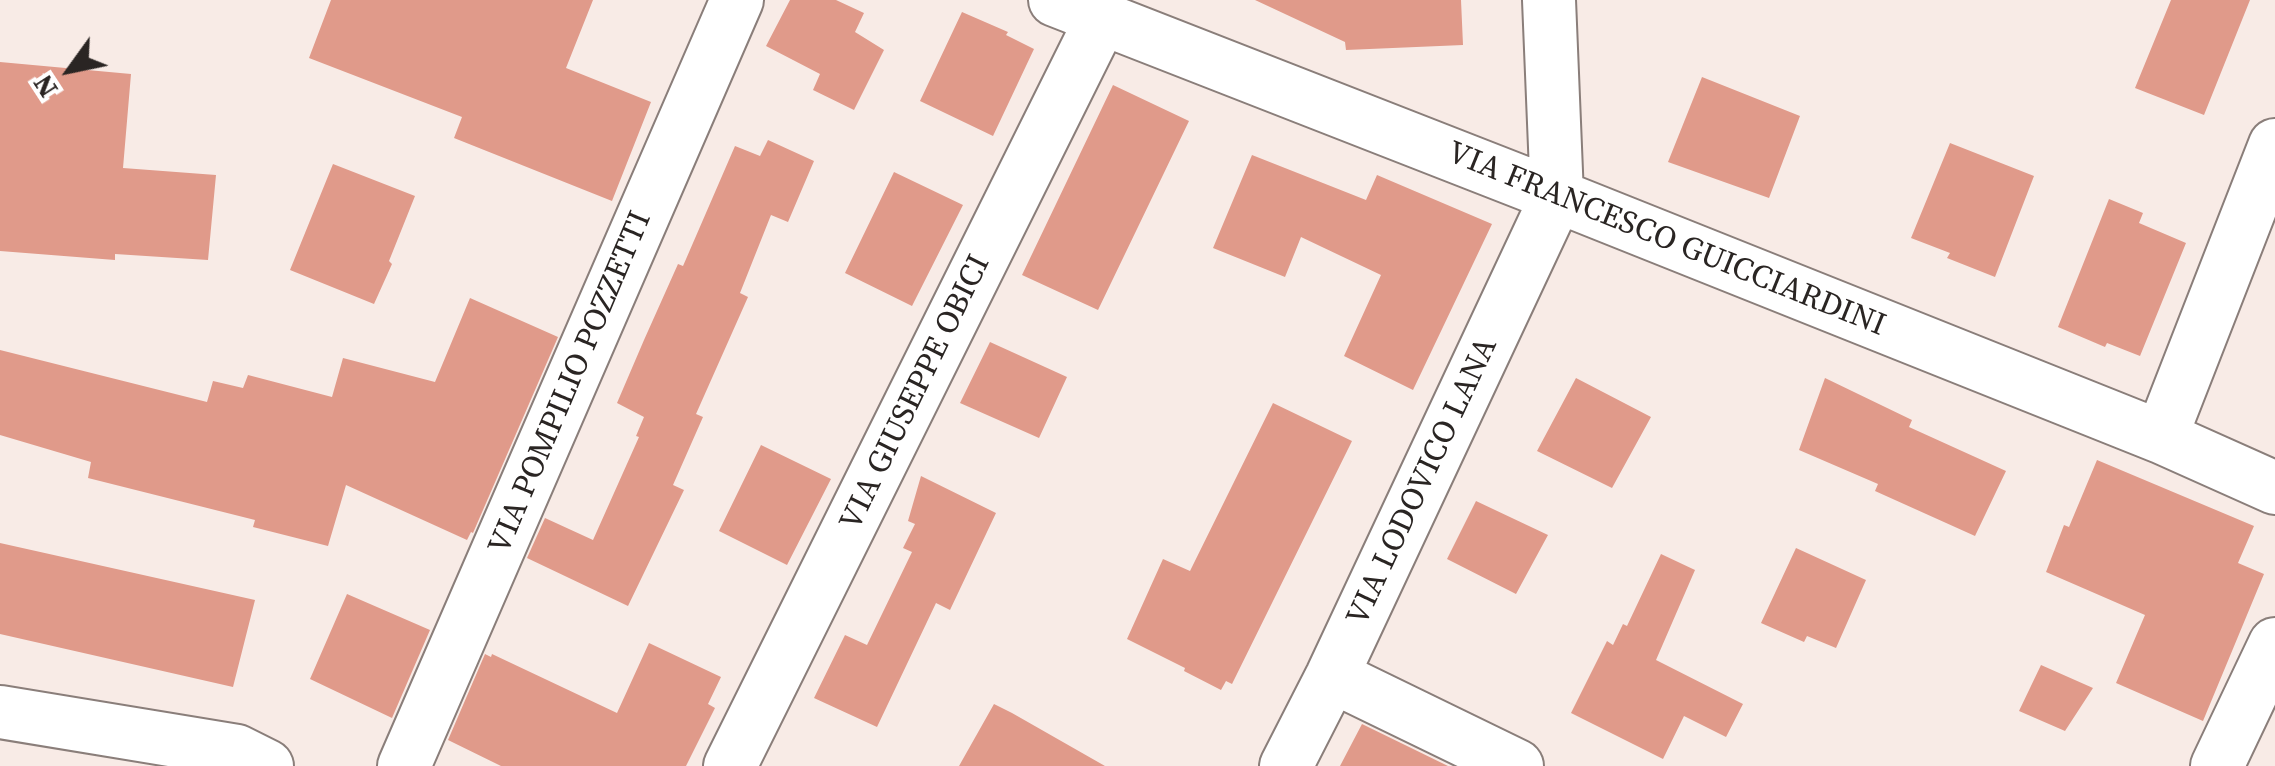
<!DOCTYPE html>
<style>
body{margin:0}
#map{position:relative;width:2275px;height:766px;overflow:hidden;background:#f8ebe6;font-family:"Source Serif 4",serif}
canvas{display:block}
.north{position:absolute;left:20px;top:20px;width:100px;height:100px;-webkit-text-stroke:8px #fff;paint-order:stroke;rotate:237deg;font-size:28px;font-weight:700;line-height:40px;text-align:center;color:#2a2523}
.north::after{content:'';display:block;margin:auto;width:35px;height:45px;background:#2a2523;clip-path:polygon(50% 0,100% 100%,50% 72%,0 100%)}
</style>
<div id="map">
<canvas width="2275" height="766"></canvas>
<div class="north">N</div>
</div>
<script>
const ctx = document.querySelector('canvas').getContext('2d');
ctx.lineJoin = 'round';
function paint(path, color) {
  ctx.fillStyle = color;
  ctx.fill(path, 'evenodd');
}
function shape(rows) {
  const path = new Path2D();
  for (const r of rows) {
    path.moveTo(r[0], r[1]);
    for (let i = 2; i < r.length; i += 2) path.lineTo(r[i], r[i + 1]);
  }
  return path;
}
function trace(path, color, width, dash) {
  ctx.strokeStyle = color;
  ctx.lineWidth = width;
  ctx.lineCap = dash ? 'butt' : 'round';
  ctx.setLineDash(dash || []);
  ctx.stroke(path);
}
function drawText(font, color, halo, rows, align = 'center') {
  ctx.font = font + ' "Source Serif 4",serif';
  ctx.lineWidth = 8;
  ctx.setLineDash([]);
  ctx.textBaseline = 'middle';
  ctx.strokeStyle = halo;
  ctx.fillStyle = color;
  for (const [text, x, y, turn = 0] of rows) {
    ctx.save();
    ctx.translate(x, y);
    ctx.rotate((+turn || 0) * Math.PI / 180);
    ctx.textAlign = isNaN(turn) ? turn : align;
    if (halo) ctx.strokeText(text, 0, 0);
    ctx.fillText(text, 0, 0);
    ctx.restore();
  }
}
const building = shape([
 [331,0,593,0,566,68,651,102,612,201,454,138,462,117,309,58],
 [790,0,836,0,864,13,855,32,884,50,854,110,813,90,820,74,766,46],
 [1255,0,1461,0,1463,45,1346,50,1345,42],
 [2171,0,2250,0,2204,115,2135,88],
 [962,12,1008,32,1006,35,1034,49,993,136,920,101],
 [0,62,131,74,123,168,216,175,208,260,115,254,115,260,0,251],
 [1702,77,1800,116,1769,198,1668,162],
 [1113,85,1189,121,1098,310,1022,275],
 [768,140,814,161,788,222,771,215,740,293,748,297,696,414,703,417,673,485,684,490,628,606,527,558,545,518,593,540,639,437,636,436,644,417,617,403,644,340,678,264,683,266,735,146,760,156],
 [1950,143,2034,176,1995,277,1947,258,1950,253,1911,238],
 [1252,155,1366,200,1377,175,1492,224,1413,390,1344,356,1381,275,1301,237,1285,277,1213,248],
 [333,164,415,196,389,261,392,264,374,304,290,270],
 [894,172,963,205,912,306,845,273],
 [2109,199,2143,213,2139,223,2186,243,2140,356,2107,343,2105,347,2058,327],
 [470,298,558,337,473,533,471,532,467,540,346,485,328,546,253,527,255,520,88,478,91,462,0,435,0,350,207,402,213,381,243,388,248,375,332,397,343,358,435,382],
 [990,342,1067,377,1039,438,960,403],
 [1576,378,1651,417,1612,488,1537,451],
 [1825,378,1912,420,1909,427,2006,471,1975,536,1875,491,1878,484,1799,450],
 [1273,403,1352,441,1232,684,1226,681,1221,690,1184,671,1185,668,1127,639,1163,559,1190,571],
 [761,445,831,479,787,565,719,531],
 [2097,460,2254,526,2238,563,2264,574,2203,721,2116,683,2145,615,2046,572,2064,525,2069,527],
 [921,476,996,513,950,610,936,603,877,727,814,698,845,635,867,645,912,552,903,548,915,524,908,521],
 [1476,501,1548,535,1516,594,1447,559],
 [0,543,255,600,233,687,0,634],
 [1796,548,1866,580,1836,648,1807,636,1804,642,1761,623],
 [1661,554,1695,570,1656,660,1743,704,1726,737,1684,716,1663,759,1571,713,1607,641,1613,645,1623,624,1627,626],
 [347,594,430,630,392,718,310,679],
 [649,643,721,677,708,704,715,708,686,766,501,766,448,740,485,654,491,657,492,654,617,713],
 [2041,665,2093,688,2065,731,2019,711],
 [994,704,1012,713,1105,766,959,766],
 [1362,724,1448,766,1340,766]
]);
const minor = shape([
 [1055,0,1557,196,2161,437,2275,488],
 [2161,437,2275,145],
 [1332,676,1517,766],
 [0,712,237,751,267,766],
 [404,766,737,0],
 [730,766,1101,20],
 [1286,766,1332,676,1557,196,1549,0],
 [2217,766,2275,644]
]);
const streetNames = [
 ["VIA FRANCESCO GUICCIARDINI",1666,240,22],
 ["VIA POMPILIO POZZETTI",571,383,-67],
 ["VIA GIUSEPPE OBICI",916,393,-64],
 ["VIA LODOVICO LANA",1423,482,-65]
];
paint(building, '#e09a8a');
trace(minor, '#8a7e7a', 56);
trace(minor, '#fff', 52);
drawText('32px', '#2a2523', '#fff', streetNames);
</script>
